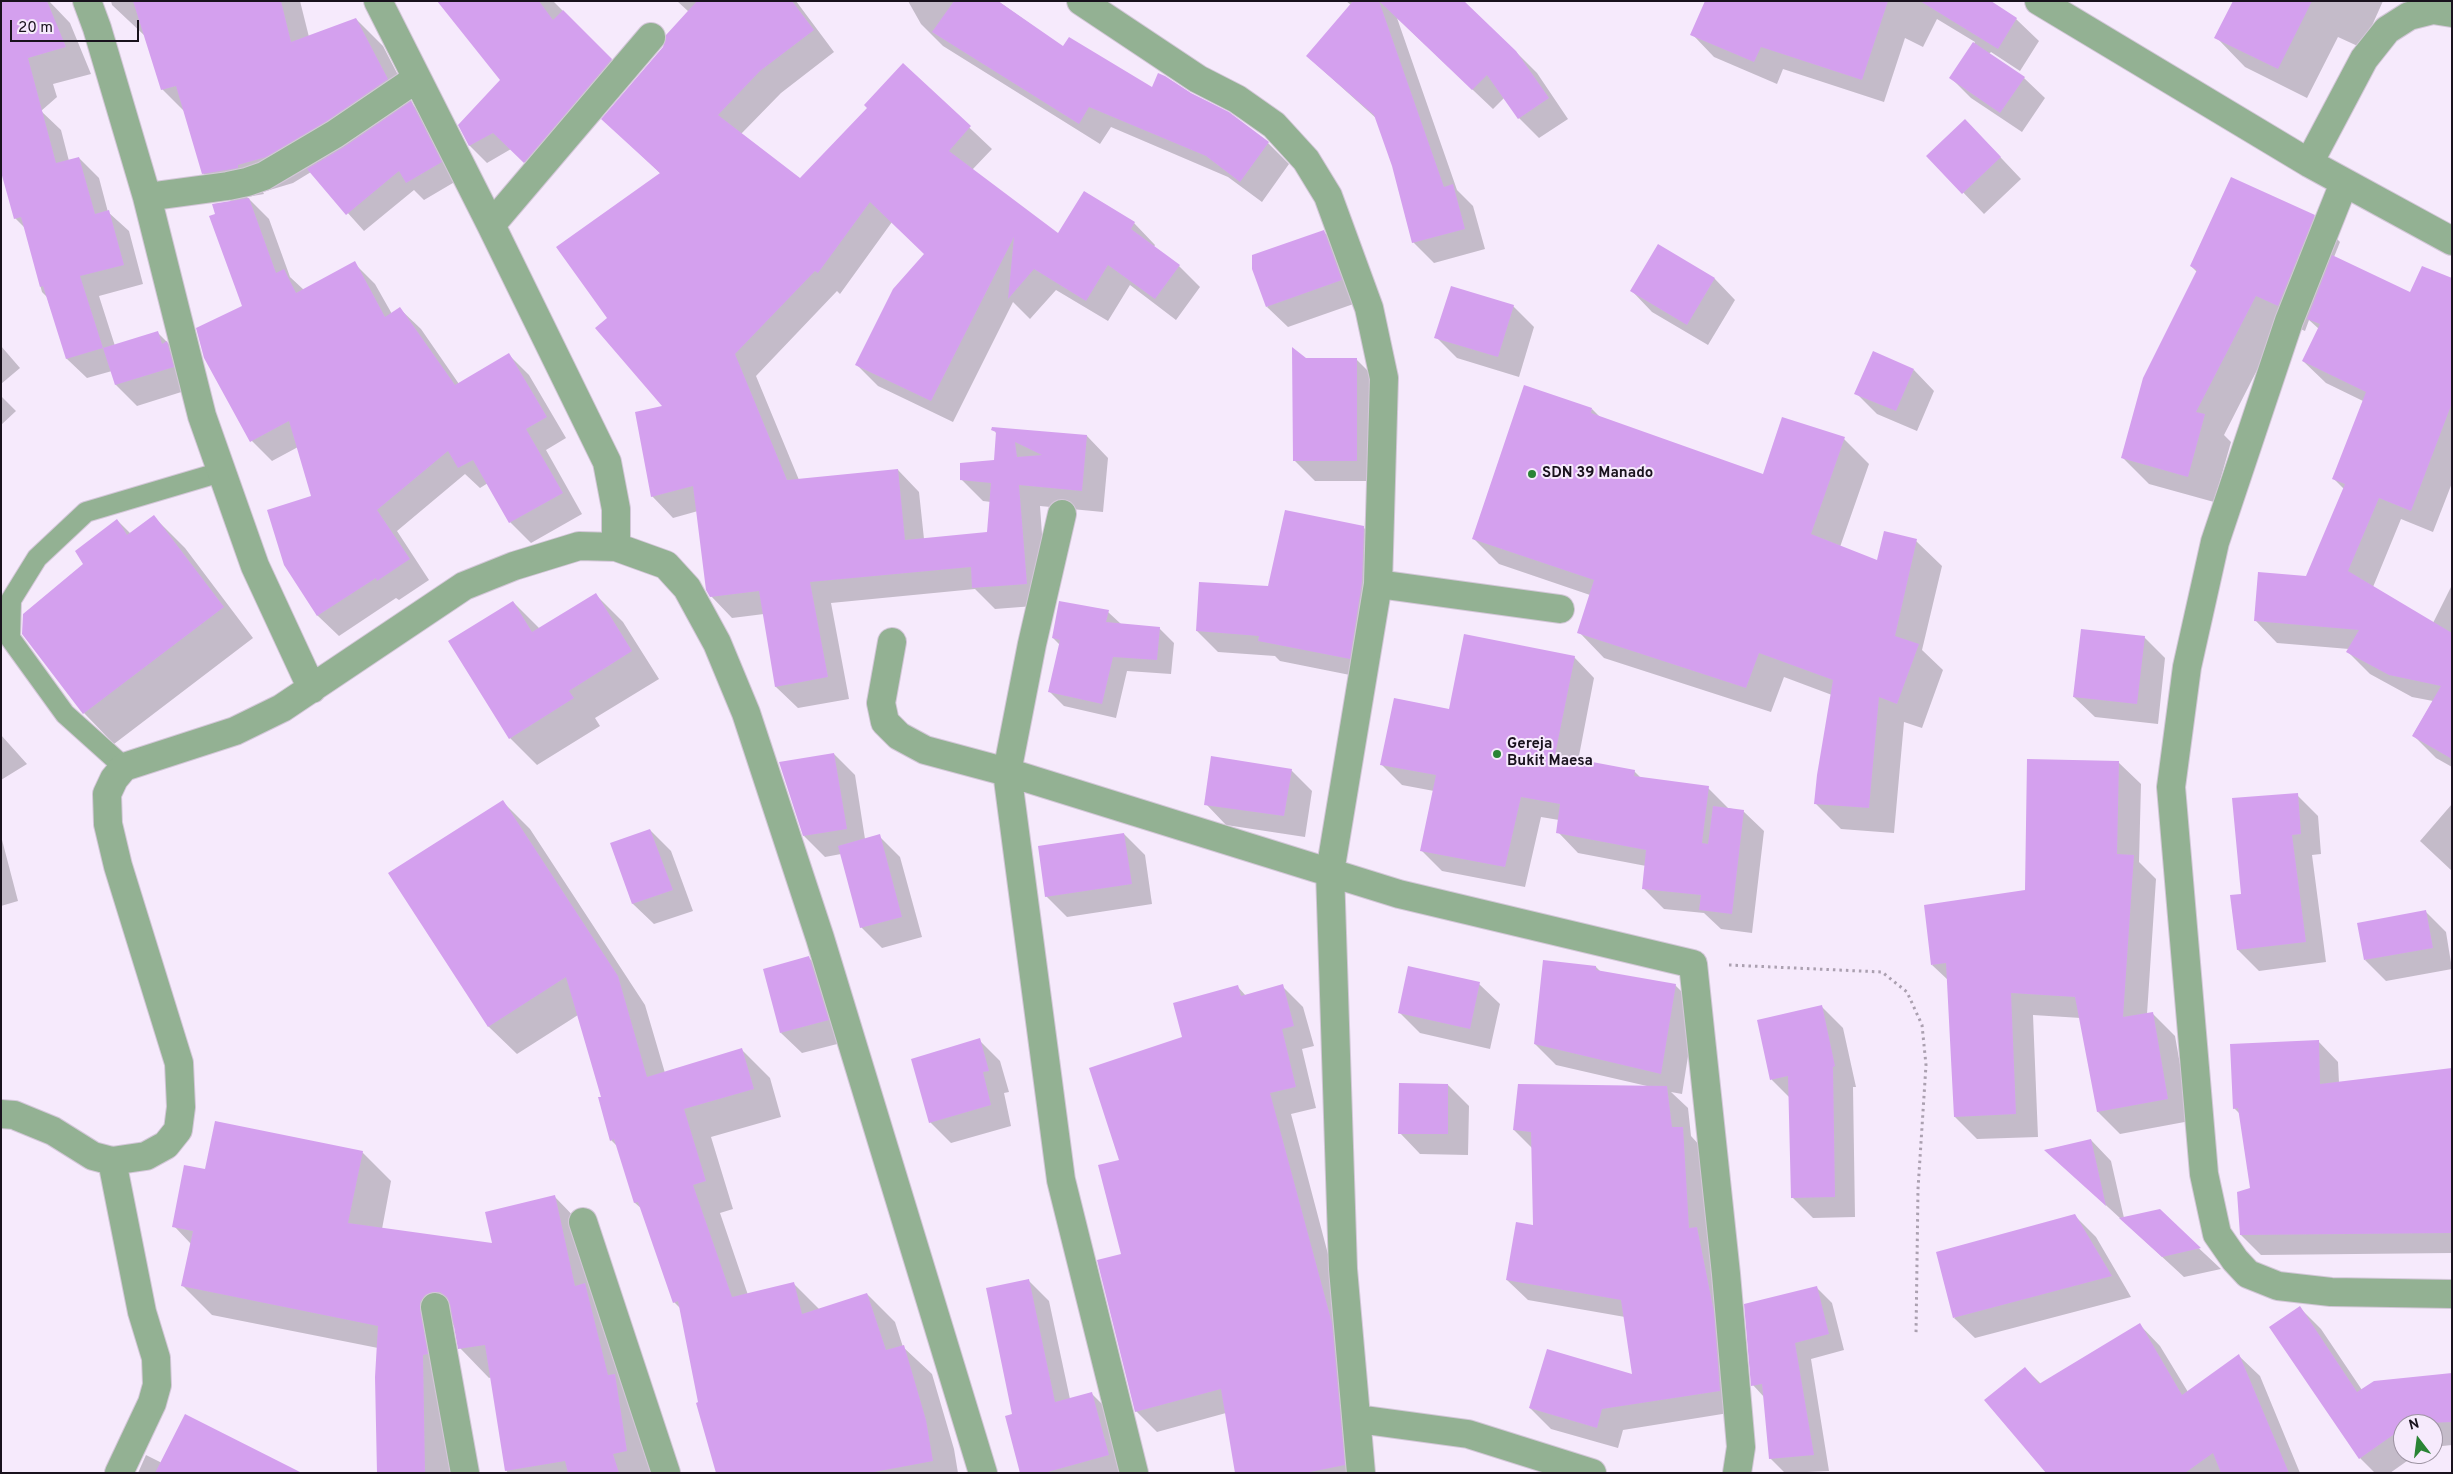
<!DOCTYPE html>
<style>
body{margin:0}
#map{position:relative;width:2453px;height:1474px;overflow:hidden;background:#f6eafc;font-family:Overpass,sans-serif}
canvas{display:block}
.frame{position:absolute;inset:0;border:2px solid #19121d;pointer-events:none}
.north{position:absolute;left:2393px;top:1414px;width:50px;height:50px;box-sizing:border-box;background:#f6eafc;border:1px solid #9e94a3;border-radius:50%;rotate:345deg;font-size:14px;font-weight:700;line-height:20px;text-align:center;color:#19121d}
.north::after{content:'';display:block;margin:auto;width:18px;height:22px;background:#2a8435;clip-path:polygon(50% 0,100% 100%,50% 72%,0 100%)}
.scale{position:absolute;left:10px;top:20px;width:129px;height:22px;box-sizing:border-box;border:2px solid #19121d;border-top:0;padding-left:6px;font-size:15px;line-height:18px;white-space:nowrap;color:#19121d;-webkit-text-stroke:4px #f6eafc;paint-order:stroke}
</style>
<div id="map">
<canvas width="2453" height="1474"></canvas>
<div class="frame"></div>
<div class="north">N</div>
<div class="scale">20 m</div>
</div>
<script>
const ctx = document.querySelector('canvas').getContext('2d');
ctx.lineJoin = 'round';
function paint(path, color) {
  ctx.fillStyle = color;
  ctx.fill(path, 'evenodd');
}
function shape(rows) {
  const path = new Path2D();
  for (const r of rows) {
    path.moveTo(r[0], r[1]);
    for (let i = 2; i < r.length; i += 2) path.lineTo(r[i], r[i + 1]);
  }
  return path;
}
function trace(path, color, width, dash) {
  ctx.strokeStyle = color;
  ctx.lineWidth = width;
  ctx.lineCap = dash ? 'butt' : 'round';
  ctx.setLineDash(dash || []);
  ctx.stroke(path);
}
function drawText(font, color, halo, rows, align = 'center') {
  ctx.font = font + ' Overpass,sans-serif';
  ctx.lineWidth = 4;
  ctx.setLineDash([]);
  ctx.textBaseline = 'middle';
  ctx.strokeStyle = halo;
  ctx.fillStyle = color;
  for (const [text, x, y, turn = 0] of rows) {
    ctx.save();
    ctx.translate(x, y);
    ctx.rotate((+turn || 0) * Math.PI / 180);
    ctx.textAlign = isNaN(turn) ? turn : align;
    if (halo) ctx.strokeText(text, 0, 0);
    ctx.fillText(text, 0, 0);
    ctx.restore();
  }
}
const shadow = shape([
 [1,1,49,1,70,23,91,74,53,84,57,97,41,111,61,130,69,161,79,158,99,178,108,212,129,231,143,284,99,296,115,346,158,333,178,353,194,388,137,406,116,385,112,371,87,378,67,359,47,297,42,292,25,228,15,218],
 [111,1,300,1,309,37,356,19,383,46,414,106,428,120,458,180,424,200,414,190,364,231,311,172,293,183,263,192,264,194,247,197,269,219,290,277,304,290,354,263,375,284,392,314,400,309,421,329,459,384,509,355,529,375,566,438,546,450,582,514,531,543,510,522,488,483,480,488,465,474,397,531,429,580,399,600,396,598,339,636,318,616,285,565,313,497,298,447,272,461,252,441,243,307,216,215,232,202,203,173,185,112,162,89,145,36,112,5],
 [438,1,553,1,628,76,541,178,511,149,487,163,470,146,459,125,502,81],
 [677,1,796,1,834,52,781,93,741,134,800,180,869,108,903,65,992,149,972,170,1058,235,1134,223,1155,245,1154,247,1179,266,1200,287,1176,320,1130,285,1108,321,1056,290,1030,319,1013,302,953,422,878,386,857,365,925,254,892,222,840,294,837,291,756,376,799,480,898,470,919,492,924,539,988,533,991,502,983,501,962,480,995,461,997,435,993,428,1087,436,1108,458,1103,512,1040,506,1047,605,995,609,975,589,831,603,849,699,798,708,776,687,764,614,732,618,711,596,698,511,673,518,652,496,664,406,609,318,661,174,603,119,664,48,689,12],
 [908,1,998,1,1064,48,1268,143,1289,164,1262,202,1228,177,1111,127,1100,144,943,46,921,24],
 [1346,1,1432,1,1516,52,1537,73,1568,119,1539,138,1519,118,1505,97,1493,109,1397,18,1457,190,1473,206,1485,249,1434,263,1413,242,1393,166,1377,119,1307,56,1351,5],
 [1706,1,1988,1,2016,19,2039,41,2020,71,1991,52,1989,54,2024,78,2045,98,2022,132,1971,98,1951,78,1975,42,1937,19,1923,47,1905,38,1884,102,1783,69,1777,84,1714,57,1692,34],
 [2235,1,2383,1,2362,48,2338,37,2307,98,2245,67,2216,37],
 [1986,142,2021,179,1984,214,1928,156],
 [2314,216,2340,242,2334,257,2411,294,2452,279,2452,483,2433,532,2401,519,2373,587,2433,623,2452,585,2452,767,2436,758,2413,735,2433,701,2412,697,2370,674,2348,652,2349,649,2277,643,2255,620,2307,577,2344,489,2334,479,2363,401,2326,383,2303,361,2319,329,2309,320,2305,331,2282,321,2224,435,2231,442,2214,502,2149,484,2123,458,2197,272,2191,266],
 [1323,231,1344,252,1362,301,1288,327,1267,307],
 [1659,246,1715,279,1735,300,1708,345,1652,312,1632,291],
 [1513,306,1534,327,1519,377,1457,358,1436,337],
 [1,346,20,368,1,384],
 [1306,359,1356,359,1377,380,1377,481,1315,481,1294,460],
 [1914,370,1934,391,1917,431,1877,414,1856,393],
 [1,396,16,411,1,425],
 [1592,409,1600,417,1763,476,1844,439,1869,464,1840,547,1878,562,1916,541,1942,566,1922,650,1943,670,1922,728,1904,722,1894,833,1841,829,1815,803,1832,695,1784,677,1771,712,1604,658,1579,632,1590,595,1499,564,1474,539],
 [154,517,185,548,253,638,114,744,84,713,84,564,117,520,131,534],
 [1363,527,1384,548,1370,679,1280,661,1275,656,1218,652,1197,631],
 [596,595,623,622,659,679,595,718,600,726,537,765,510,738,513,602,540,629],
 [1108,612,1121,624,1159,628,1174,643,1171,674,1127,671,1116,718,1064,706,1050,692,1060,645,1053,638],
 [2144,637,2165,658,2158,724,2095,717,2074,697],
 [1574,657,1594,678,1578,761,1634,771,1641,778,1708,788,1728,808,1743,811,1764,831,1752,933,1721,929,1704,913,1664,909,1643,888,1646,866,1578,853,1558,832,1559,820,1541,817,1525,887,1442,871,1422,851,1434,791,1402,785,1382,765,1450,710],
 [1,735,27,764,1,780],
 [834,754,855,775,865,839,879,836,900,857,922,937,882,948,861,927,841,854,825,857,804,836],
 [2118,762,2141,784,2139,862,2156,879,2147,1014,2152,1013,2175,1036,2190,1121,2120,1134,2098,1112,2081,1018,2033,1015,2038,1137,1977,1139,1955,1117,1948,980,1932,965,2027,891],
 [1291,770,1312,791,1305,837,1226,825,1206,804],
 [2297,795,2318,816,2321,854,2312,855,2326,962,2259,971,2238,950,2242,895],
 [503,802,530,829,645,1005,665,1073,742,1050,770,1078,781,1117,711,1137,733,1209,720,1213,748,1295,794,1284,820,1310,867,1294,895,1322,903,1347,932,1374,954,1449,958,1473,823,1473,700,1403,681,1309,674,1302,642,1209,635,1203,618,1147,611,1140,603,1097,578,1015,517,1054,489,1027,390,874],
 [2452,804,2452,871,2420,841],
 [650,830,671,851,693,911,654,924,633,904,611,844],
 [1124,834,1145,855,1152,904,1067,917,1046,896],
 [1,836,18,901,1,906],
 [2425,911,2446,932,2452,969,2386,981,2365,960],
 [809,958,830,978,849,1041,802,1053,781,1033],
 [1596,967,1601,972,1675,985,1696,1006,1682,1094,1671,1092,1688,1108,1691,1136,1703,1149,1708,1240,1718,1249,1741,1411,1623,1430,1618,1448,1551,1429,1530,1408,1634,1376,1625,1317,1528,1300,1507,1280,1534,1226,1532,1148,1514,1130,1647,1086,1556,1065,1535,1044],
 [1479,984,1500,1004,1490,1049,1420,1033,1399,1012],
 [1282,986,1303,1007,1314,1046,1302,1049,1316,1108,1291,1114,1352,1345,1364,1473,1236,1473,1226,1413,1157,1432,1136,1411,1122,1255,1120,1160,1184,1038,1238,987,1246,996],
 [1822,1007,1843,1028,1856,1087,1853,1087,1855,1217,1813,1218,1792,1197,1790,1098,1772,1080,1759,1021],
 [979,1040,1000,1061,1009,1092,1004,1093,1011,1126,951,1143,930,1122],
 [2318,1041,2338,1062,2339,1083,2452,1069,2452,1253,2261,1255,2241,1235,2251,1189,2240,1114,2234,1108],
 [1448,1085,1469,1106,1468,1155,1420,1154,1400,1133],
 [2091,1140,2111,1161,2124,1218,2159,1211,2221,1269,2184,1277,2046,1150],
 [362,1152,391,1181,382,1229,494,1244,554,1196,583,1226,654,1473,508,1473,506,1470,492,1377,489,1378,460,1348,455,1323,449,1332,454,1473,379,1473,378,1348,212,1315,183,1286,191,1244,174,1226,206,1170],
 [2075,1216,2096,1237,2131,1297,1975,1338,1954,1318],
 [1028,1280,1049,1301,1070,1399,1092,1394,1113,1415,1128,1473,1021,1473,1014,1415],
 [1816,1287,1832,1303,1844,1350,1811,1359,1829,1471,1785,1473,1770,1458,1764,1397,1753,1385],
 [2300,1308,2321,1329,2362,1390,2452,1374,2452,1445,2433,1447,2433,1424,2403,1424,2403,1454,2417,1454,2390,1473,2375,1473,2360,1458],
 [2140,1325,2160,1346,2188,1392,2239,1356,2260,1376,2300,1473,2080,1473,2025,1368,2041,1384],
 [146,1455,162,1463,288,1473,138,1473]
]);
const building = shape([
 [1,1,47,1,66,47,28,58,56,163,79,157,95,214,109,210,124,265,80,276,103,348,66,359,43,286,40,287,21,217,14,219,1,172],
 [133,1,281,1,291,42,356,18,388,79,327,121,266,157,238,165,238,168,202,174,176,86,161,90],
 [437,1,539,1,553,20,563,10,612,59,524,163,493,133,469,146,458,125,500,80],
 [697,1,792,1,814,30,760,71,718,115,800,178,867,108,864,105,903,63,971,126,949,151,1058,233,1084,191,1135,222,1131,229,1180,265,1155,299,1108,265,1086,301,1034,269,1008,299,1014,237,931,401,855,365,893,289,924,254,870,202,818,273,815,271,735,354,787,480,898,469,905,540,987,532,991,483,960,480,960,463,994,460,996,432,991,430,992,427,1087,435,1082,491,1019,485,1027,584,972,588,971,567,810,582,828,677,775,687,759,591,710,597,706,590,693,486,651,497,635,412,662,406,595,328,607,318,556,247,660,173,601,119,663,47,666,35],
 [1015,442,1042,455,1017,457],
 [954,1,998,1,1063,46,1069,37,1152,87,1158,73,1165,76,1191,93,1229,112,1269,142,1240,182,1206,156,1089,107,1079,124,932,32],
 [1353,1,1464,1,1516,51,1549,98,1518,119,1487,75,1472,90,1379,1,1444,187,1453,184,1465,229,1412,243,1392,166,1374,115,1306,56],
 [1705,1,1888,1,1862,80,1761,47,1754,62,1690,35],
 [1920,1,1991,1,2017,18,1998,49],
 [2233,1,2312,1,2278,69,2214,38],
 [1973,42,2025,77,2000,113,1949,78],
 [411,101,442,162,406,183,399,171,346,215,307,169,344,147],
 [1965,119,2001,157,1962,194,1926,156],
 [2231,177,2315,215,2278,306,2256,296,2196,412,2205,414,2188,477,2121,458,2143,378,2197,270,2190,266],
 [249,198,276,273,284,269,296,293,355,261,385,317,400,307,455,385,509,353,547,417,526,429,563,493,509,523,473,460,458,468,448,451,377,510,410,559,377,581,376,578,317,616,284,565,267,510,311,496,289,421,250,442,204,358,196,328,242,306,209,216,215,214,212,204],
 [1324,230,1342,280,1266,307,1252,269,1252,255],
 [1658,244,1715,278,1687,325,1630,291],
 [2332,255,2410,292,2422,266,2452,278,2452,403,2411,511,2379,498,2348,571,2452,633,2452,759,2412,736,2441,686,2389,675,2346,652,2359,630,2254,621,2258,572,2306,576,2345,484,2332,479,2366,392,2302,361,2320,324,2307,319],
 [1451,286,1514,305,1498,357,1434,338],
 [158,331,162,344,167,341,174,367,115,385,103,348],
 [1292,347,1306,358,1357,358,1357,461,1293,461],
 [1873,351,1914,369,1896,411,1854,394],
 [1524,385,1592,408,1591,413,1763,474,1782,417,1845,437,1811,534,1877,560,1884,531,1917,539,1895,636,1919,644,1897,704,1879,697,1869,808,1814,804,1817,775,1833,680,1759,653,1746,688,1577,633,1594,580,1472,539],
 [1285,510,1364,526,1362,582,1350,659,1258,641,1259,636,1196,631,1199,582,1268,586],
 [154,515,224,607,83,714,22,634,23,614,83,564,75,551,117,519,127,535],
 [596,593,632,651,569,691,574,698,509,739,448,641,513,601,532,632],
 [1059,601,1109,610,1106,622,1160,627,1157,660,1113,657,1102,704,1048,692,1060,640,1052,638],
 [2081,629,2145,636,2137,704,2073,697],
 [1464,634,1575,656,1555,755,1635,770,1634,776,1709,786,1702,843,1708,844,1713,806,1744,810,1732,914,1699,910,1701,895,1642,889,1646,850,1556,833,1560,804,1521,797,1505,867,1420,851,1436,775,1380,765,1394,698,1449,709],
 [834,753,847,829,803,836,779,762],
 [1211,756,1292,769,1284,816,1204,805],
 [2027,759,2119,761,2117,854,2134,855,2123,1017,2153,1012,2168,1099,2097,1112,2075,997,2011,993,2016,1114,1954,1117,1946,963,1931,965,1924,905,2025,890],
 [2298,793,2301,834,2292,835,2306,942,2237,950,2230,895,2241,894,2232,798],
 [503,800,618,976,647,1077,742,1048,754,1089,684,1109,706,1181,693,1185,732,1297,794,1282,802,1314,867,1293,886,1350,904,1345,926,1420,933,1461,869,1473,716,1473,696,1403,698,1402,678,1301,673,1303,638,1202,634,1203,614,1139,610,1141,598,1097,601,1097,566,977,488,1027,388,873],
 [650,829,673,890,632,904,610,843],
 [1124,833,1132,884,1045,897,1038,846],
 [880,834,902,917,860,928,838,846],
 [2426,910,2433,948,2364,960,2357,923],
 [809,956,829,1020,780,1033,763,969],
 [1543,960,1596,966,1596,970,1676,984,1661,1074,1534,1044],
 [1408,966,1480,982,1470,1029,1398,1013],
 [1283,984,1294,1026,1282,1029,1296,1087,1270,1093,1332,1323,1345,1465,1305,1473,1235,1473,1221,1389,1135,1412,1097,1260,1121,1254,1098,1165,1119,1160,1089,1068,1182,1037,1173,1003,1238,985,1241,996],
 [1822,1005,1835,1066,1833,1067,1835,1197,1791,1198,1788,1076,1770,1080,1757,1020],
 [980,1038,989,1071,983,1072,991,1105,929,1123,911,1059],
 [2319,1040,2320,1084,2452,1068,2452,1233,2240,1235,2237,1192,2250,1188,2238,1108,2233,1109,2230,1044],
 [1399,1083,1448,1084,1448,1134,1398,1134],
 [1518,1084,1667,1086,1672,1127,1683,1127,1689,1228,1697,1227,1714,1312,1720,1391,1602,1409,1597,1428,1529,1408,1547,1349,1632,1374,1621,1300,1506,1280,1516,1222,1533,1225,1531,1132,1513,1130],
 [215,1121,363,1151,348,1223,492,1243,485,1212,555,1195,575,1286,585,1283,608,1375,615,1374,627,1451,613,1454,619,1473,568,1473,565,1461,505,1471,485,1345,458,1349,450,1304,447,1297,440,1292,433,1292,425,1295,420,1302,420,1309,428,1354,423,1355,425,1473,377,1473,375,1377,378,1326,181,1286,193,1231,172,1227,184,1165,205,1169],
 [2091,1139,2106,1206,2044,1150],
 [2160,1209,2201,1248,2162,1257,2119,1218],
 [2075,1214,2112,1276,1953,1318,1936,1252],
 [1029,1279,1055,1402,1092,1392,1109,1455,1044,1473,1020,1473,1005,1416,1012,1414,986,1288],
 [1817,1286,1829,1334,1795,1343,1814,1455,1769,1459,1762,1384,1751,1386,1744,1304],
 [2300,1306,2357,1392,2374,1381,2452,1373,2452,1422,2403,1424,2403,1428,2359,1459,2269,1327],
 [2140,1323,2182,1395,2239,1354,2289,1473,2221,1473,2213,1453,2185,1473,2046,1473,1984,1400,2025,1367,2039,1384],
 [185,1414,302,1473,155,1473]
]);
const path = shape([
 [1729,965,1882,972,1907,992,1922,1025,1926,1065,1918,1189,1916,1335]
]);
const lane = shape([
 [124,767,65,714,10,638,11,600,37,558,86,512,221,472]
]);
const street = shape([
 [87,1,97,28,147,197,202,416,255,566,312,689],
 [378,1,491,225,607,462,616,509,616,547],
 [1081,1,1198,79,1237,99,1274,125,1306,160,1328,196,1369,308,1384,378,1378,584,1330,872,1343,1269,1361,1473],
 [2039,1,2309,163,2452,241],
 [2309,163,2364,59,2387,30,2409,16,2433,10,2452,13],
 [2344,183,2289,321,2215,542,2187,667,2171,787,2204,1174,2217,1234,2235,1260,2248,1274,2278,1286,2331,1292,2452,1294],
 [147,197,228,186,247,182,264,176,335,134,416,79],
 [491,225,651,37],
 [1062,514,1032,644,1007,772,1061,1180,1134,1473],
 [1378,584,1560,609],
 [892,642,881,703,885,722,899,736,925,750,1007,772,1399,894,1693,964,1726,1274,1741,1447,1737,1473],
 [1,1114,14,1115,53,1131,93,1156,112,1161,146,1156,166,1145,178,1130,181,1107,179,1063,118,866,108,824,107,794,114,779,124,767,235,731,282,708,464,586,514,566,579,546,616,547,666,565,687,588,717,643,746,713,820,938,983,1473],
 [112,1161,142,1312,156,1358,157,1385,152,1403,119,1473],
 [583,1222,666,1473],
 [435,1307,465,1473],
 [1358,1419,1468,1434,1592,1473]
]);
const markers = [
 [1532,474,5,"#2a8435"],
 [1497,754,5,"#2a8435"]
];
const poiNames = [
 ["SDN 39 Manado",1542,474],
 ["Gereja",1507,745],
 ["Bukit Maesa",1507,762]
];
paint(shadow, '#0003');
paint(building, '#d4a0ee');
trace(lane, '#d3c7d8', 22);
trace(street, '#d3c7d8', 30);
trace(path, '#aba0b0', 3, [2.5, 4]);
trace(lane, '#93b193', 20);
trace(street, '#93b193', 28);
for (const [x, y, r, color] of markers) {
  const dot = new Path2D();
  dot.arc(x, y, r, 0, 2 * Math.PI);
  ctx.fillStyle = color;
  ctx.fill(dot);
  trace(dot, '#f6eafc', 2);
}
drawText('bold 15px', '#19121d', '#f6eafc', poiNames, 'left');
</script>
